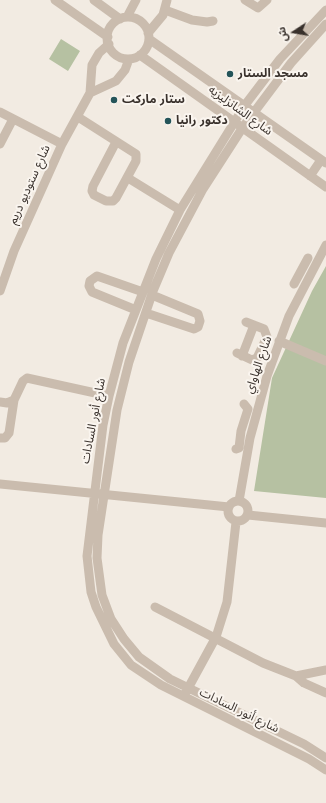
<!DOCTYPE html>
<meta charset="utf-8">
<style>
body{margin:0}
#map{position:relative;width:326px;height:803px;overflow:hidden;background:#f2ebe2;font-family:Jost,"Noto Sans Arabic",sans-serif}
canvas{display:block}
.north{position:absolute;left:274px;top:12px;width:40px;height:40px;-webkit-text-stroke:3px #faf5ef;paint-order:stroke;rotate:258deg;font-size:11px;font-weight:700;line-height:16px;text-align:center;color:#39312c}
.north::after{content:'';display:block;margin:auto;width:14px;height:18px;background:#39312c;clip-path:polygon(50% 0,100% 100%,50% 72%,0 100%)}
</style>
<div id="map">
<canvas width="326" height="803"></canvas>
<div class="north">ش</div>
</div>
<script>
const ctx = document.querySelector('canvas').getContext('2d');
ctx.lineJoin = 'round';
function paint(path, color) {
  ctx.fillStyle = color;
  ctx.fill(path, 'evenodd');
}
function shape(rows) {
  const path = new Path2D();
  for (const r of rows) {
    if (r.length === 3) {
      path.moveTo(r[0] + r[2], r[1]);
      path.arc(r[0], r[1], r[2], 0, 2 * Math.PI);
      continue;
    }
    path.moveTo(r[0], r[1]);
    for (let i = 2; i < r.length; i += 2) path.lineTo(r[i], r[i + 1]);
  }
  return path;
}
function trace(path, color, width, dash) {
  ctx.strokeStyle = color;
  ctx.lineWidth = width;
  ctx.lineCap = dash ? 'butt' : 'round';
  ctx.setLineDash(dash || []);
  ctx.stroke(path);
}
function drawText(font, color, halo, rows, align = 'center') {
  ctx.font = font + ' Jost,"Noto Sans Arabic",sans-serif';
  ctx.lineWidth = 4;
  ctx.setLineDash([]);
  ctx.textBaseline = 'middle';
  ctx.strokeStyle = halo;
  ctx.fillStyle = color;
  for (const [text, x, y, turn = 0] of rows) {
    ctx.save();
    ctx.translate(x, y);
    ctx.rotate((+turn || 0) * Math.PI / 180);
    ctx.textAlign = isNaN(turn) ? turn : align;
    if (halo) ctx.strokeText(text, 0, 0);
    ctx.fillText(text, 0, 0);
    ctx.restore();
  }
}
const green = shape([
 [61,39,80,51,68,71,49,59],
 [326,266,326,498,254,491,272,378,312,291]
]);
const minor = shape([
 [55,0,108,37],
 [94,0,120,19],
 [245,0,258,8,267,0],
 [165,10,192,20,207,22,213,21],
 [326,10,280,59,245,105,180,210,156,259,123,343,109,396,103,425,87,556,91,592,96,607,114,644,131,665,161,685,309,759,326,770],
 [127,17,136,0],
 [128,38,21],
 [326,24,291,63,243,127,203,189,169,253,153,291,129,362,117,410,98,535,97,558,102,595,111,619,124,639,139,657,170,679,304,744,326,758],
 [148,33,163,15,167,0],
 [149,39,326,163],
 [140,55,326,187],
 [90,93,116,81,125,70,129,59],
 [0,112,62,144],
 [78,117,136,154,136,161,116,198,113,201,106,201,94,195,92,191,93,186,116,142],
 [0,144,13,119],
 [310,176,321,160],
 [128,178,180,210],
 [294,284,308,258],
 [0,291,14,251,62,144,90,93,92,65,99,53,109,44],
 [136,310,92,292,89,286,90,281,97,276,143,292],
 [146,313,194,329,198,327,200,321,198,314,152,295],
 [279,341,326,361],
 [237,353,252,360,257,358,267,337,264,329,246,322],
 [242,356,254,325],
 [0,402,7,403,14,400,23,381,27,378,109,396],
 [0,438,5,438,9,433,14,400],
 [236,449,239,448,241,431,248,409,244,404],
 [0,484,229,507],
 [238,511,10],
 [239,501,250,438,267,376,289,316,326,245],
 [248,515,326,523],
 [155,607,263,663,296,676,304,683,326,693],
 [296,676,326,670],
 [186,692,216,637,227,602,236,522]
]);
const markers = [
 [230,74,4,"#245459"],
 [114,100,4,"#245459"],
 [168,121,4,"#245459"]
];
const poiNames = [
 ["مسجد الستار",238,74],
 ["ستار ماركت",122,100],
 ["دكتور رانيا",176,121]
];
const streetNames = [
 ["شارع الشانزليزيه",240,111,36],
 ["شارع ستوديو دريم",30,185,-66],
 ["شارع الهاواي",259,365,-71],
 ["شارع أنور السادات",94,421,-79],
 ["شارع أنور السادات",239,711,26]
];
paint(green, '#b6c1a2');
trace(minor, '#cabcae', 9);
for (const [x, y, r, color] of markers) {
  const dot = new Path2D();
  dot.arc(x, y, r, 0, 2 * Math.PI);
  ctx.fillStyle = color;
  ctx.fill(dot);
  trace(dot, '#faf5ef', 1.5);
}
drawText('bold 12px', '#39312c', '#faf5ef', poiNames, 'left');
drawText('12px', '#39312c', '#faf5ef', streetNames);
</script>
